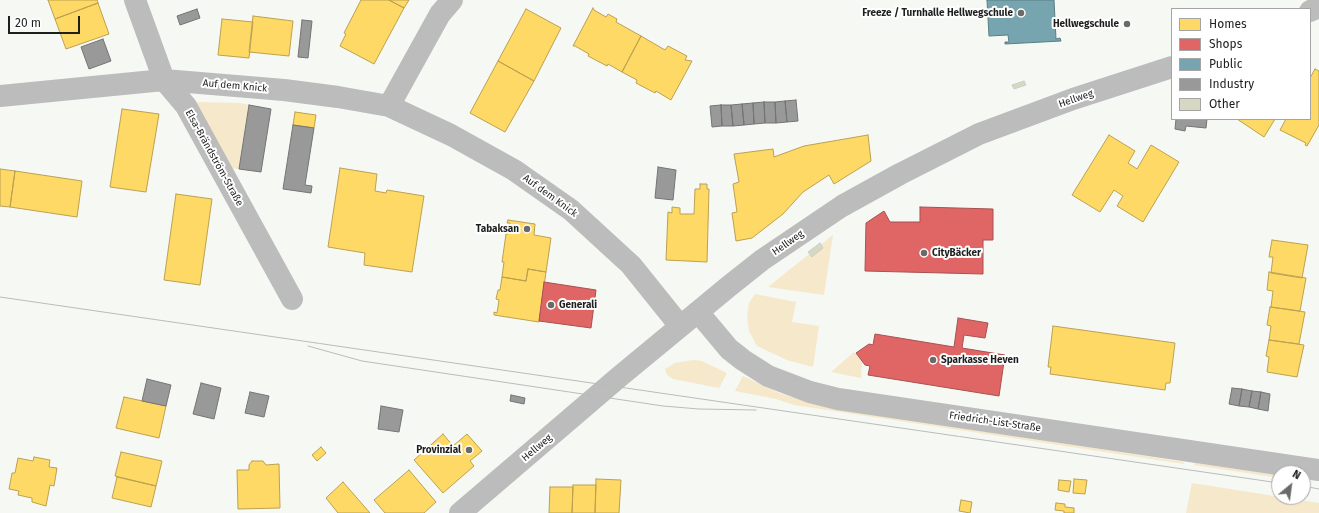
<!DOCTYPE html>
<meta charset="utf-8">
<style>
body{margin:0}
#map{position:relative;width:1319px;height:513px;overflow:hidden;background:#f5f8f3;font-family:"Fira Sans",sans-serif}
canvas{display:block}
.legend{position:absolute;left:1171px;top:8px;width:140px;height:112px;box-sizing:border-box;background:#fff;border:1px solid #a5a5a5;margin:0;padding:5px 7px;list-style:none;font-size:12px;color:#1d1f1d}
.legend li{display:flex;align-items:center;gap:8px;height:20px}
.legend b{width:20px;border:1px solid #a5a5a5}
.north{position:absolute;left:1271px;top:465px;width:40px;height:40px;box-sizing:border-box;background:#fff;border:1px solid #a5a5a5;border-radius:50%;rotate:29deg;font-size:11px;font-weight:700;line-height:16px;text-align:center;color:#1d1f1d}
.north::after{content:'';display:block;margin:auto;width:14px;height:18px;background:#696b68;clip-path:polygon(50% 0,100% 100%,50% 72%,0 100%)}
.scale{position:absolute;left:8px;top:16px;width:72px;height:18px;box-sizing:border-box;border:2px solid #1d1f1d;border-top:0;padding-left:5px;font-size:12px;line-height:14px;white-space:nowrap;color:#1d1f1d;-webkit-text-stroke:3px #fff;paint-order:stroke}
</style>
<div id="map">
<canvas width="1319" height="513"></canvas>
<ul class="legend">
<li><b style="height:11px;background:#ffd966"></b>Homes</li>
<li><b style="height:11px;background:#e06666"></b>Shops</li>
<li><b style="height:11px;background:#76a5af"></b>Public</li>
<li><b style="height:11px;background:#999"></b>Industry</li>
<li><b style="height:11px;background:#d7d8c4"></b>Other</li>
</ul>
<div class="north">N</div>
<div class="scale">20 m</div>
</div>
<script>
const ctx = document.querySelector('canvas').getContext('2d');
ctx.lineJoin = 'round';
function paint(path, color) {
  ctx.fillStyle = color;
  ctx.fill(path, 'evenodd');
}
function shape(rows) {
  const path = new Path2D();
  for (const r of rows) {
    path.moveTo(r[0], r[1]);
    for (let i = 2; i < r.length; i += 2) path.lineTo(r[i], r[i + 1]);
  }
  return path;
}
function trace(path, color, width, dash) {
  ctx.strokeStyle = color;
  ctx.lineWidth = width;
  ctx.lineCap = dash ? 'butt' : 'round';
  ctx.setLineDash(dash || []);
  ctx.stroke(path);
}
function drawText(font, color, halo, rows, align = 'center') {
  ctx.font = font + ' "Fira Sans",sans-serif';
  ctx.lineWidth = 4;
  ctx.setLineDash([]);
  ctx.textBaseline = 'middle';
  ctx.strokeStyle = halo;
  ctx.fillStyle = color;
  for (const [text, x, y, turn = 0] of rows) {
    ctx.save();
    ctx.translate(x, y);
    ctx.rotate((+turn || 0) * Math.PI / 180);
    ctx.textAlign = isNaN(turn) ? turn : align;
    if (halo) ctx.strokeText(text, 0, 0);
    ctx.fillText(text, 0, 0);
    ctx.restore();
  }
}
const green = shape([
 [195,102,240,103,249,105,239,169,230,168],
 [833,235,824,295,768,287],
 [755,294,796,302,792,322,819,326,813,367,787,360,757,346,749,331,747,317,749,303],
 [854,352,862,362,861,378,831,372],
 [693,360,702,361,727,373,719,388,673,379,667,375,665,369,675,363],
 [743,376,779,393,817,405,1184,462,1184,464,794,405,776,399,735,391],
 [1195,463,1279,475,1279,478,1194,465],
 [1192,483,1319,503,1319,513,1186,513]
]);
const homes = shape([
 [48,0,97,0,98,3,55,19,48,0],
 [361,0,389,0,404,8,374,64,340,46,346,34,344,33,361,0],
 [389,0,409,0,404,8,389,0],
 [98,3,109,34,66,49,55,19,98,3],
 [593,8,594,10,606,17,608,14,617,19,616,22,641,36,622,72,608,64,607,66,588,56,589,54,575,46,573,46,593,8],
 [526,9,561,28,534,81,498,61,526,9],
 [253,16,293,21,289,56,249,52,253,16],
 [222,19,253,22,249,58,218,55,222,19],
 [641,36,665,50,668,46,687,56,685,60,692,61,671,100,656,91,655,93,636,83,637,80,622,72,641,36],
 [498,61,534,81,505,132,470,113,498,61],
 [1315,69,1319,71,1319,125,1307,146,1305,145,1306,143,1280,130,1286,119,1310,119,1310,78,1315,69],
 [122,109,159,114,146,192,110,187,122,109],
 [295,112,316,115,314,128,293,125,295,112],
 [1237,119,1275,119,1264,137,1237,119],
 [868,135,871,161,834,184,829,175,803,192,783,214,752,238,736,241,732,213,737,212,733,184,739,182,734,154,773,149,774,157,804,146,868,135],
 [1109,135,1135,151,1128,163,1137,169,1151,145,1179,162,1143,222,1117,206,1123,196,1114,190,1100,212,1072,195,1109,135],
 [340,168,377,174,375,191,386,193,387,190,424,196,412,272,364,265,365,253,328,247,340,168],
 [0,169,15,171,10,207,0,206,0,169],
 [15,171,82,181,77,217,10,207,15,171],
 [700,184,707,184,707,189,709,189,707,262,666,260,668,212,672,213,672,207,680,208,680,214,694,214,695,189,700,189,700,184],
 [176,194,212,199,200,285,164,280,176,194],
 [508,220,535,224,534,235,551,238,546,272,528,269,526,281,502,277,504,262,502,262,506,234,508,234,510,223,507,223,508,220],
 [1272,240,1308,245,1302,278,1271,273,1273,257,1269,257,1272,240],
 [528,269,546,272,539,322,494,315,494,312,497,313,499,300,496,299,498,290,500,290,502,277,526,281,528,269],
 [1269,272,1306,278,1300,311,1271,307,1273,291,1267,290,1269,272],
 [1270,307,1305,312,1299,344,1269,340,1271,326,1267,325,1270,307],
 [1053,326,1175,343,1170,383,1166,383,1165,390,1050,374,1051,367,1048,367,1053,326],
 [1269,340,1304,345,1297,377,1267,372,1269,357,1266,356,1269,340],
 [124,397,166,406,159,438,116,428,124,397],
 [443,434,453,446,467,434,482,451,470,461,474,466,443,493,414,460,443,434],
 [321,447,326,453,317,461,312,455,321,447],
 [121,452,162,461,156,486,115,476,121,452],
 [34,457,50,460,49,467,57,468,54,486,50,485,46,506,32,502,32,498,18,495,19,491,9,489,12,473,15,473,18,458,33,461,34,457],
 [252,461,263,461,266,465,279,464,280,508,238,509,237,470,249,470,249,465,252,461],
 [409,470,436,502,424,513,385,513,374,500,409,470],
 [117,477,156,486,151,507,112,498,117,477],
 [596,479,621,480,619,513,595,513,596,479],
 [1074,479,1087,480,1085,494,1073,493,1074,479],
 [1059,480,1071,481,1069,492,1058,490,1059,480],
 [343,482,370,513,338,513,326,498,343,482],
 [573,485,596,485,595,513,572,513,573,485],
 [550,487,573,487,572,513,549,513,550,487],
 [961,500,972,502,970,513,959,511,961,500],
 [1056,503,1065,504,1065,507,1074,508,1074,513,1064,513,1064,511,1055,510,1056,503]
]);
const shops = shape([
 [920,207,993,209,993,240,983,240,983,274,865,271,866,223,884,211,890,222,920,222,920,207],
 [544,282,596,290,591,328,539,321,544,282],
 [958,318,988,323,985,338,964,335,962,348,1005,355,999,396,868,375,870,366,865,365,856,353,869,344,873,345,875,334,954,347,958,318]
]);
const public = shape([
 [987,0,1054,0,1056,39,1060,38,1061,41,1005,44,1005,42,1009,42,1008,35,989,36,987,0]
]);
const industry = shape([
 [197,9,200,18,180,25,177,16,197,9],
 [302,20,312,21,308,58,298,57,302,20],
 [103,39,111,61,89,69,81,47,103,39],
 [796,100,798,121,787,122,785,101,796,100],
 [785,101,787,122,776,123,775,102,785,101],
 [764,102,765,123,754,124,753,103,764,102],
 [764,102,775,102,776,123,765,123,764,102],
 [753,103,754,124,744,125,742,104,753,103],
 [742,104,744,125,733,126,731,105,742,104],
 [249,105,271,109,261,172,239,169,249,105],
 [721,105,731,105,733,126,722,126,721,105],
 [721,105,722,126,712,127,710,106,721,105],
 [1176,119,1207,119,1206,128,1186,126,1185,131,1175,129,1176,119],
 [293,125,314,128,305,185,312,186,311,193,283,189,293,125],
 [658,167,676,170,673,200,655,198,658,167],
 [147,379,171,385,166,406,142,401,147,379],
 [201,383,221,388,214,419,193,414,201,383],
 [1232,388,1242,389,1239,406,1229,404,1232,388],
 [1242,389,1252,391,1249,407,1239,406,1242,389],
 [1252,391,1261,392,1258,409,1249,407,1252,391],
 [250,392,269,396,264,417,245,413,250,392],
 [1261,392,1270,394,1268,411,1258,409,1261,392],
 [511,395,525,398,524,404,510,401,511,395],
 [381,406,403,410,399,432,378,429,381,406]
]);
const building = shape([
 [1024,81,1026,85,1014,89,1012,85,1024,81],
 [820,243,823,248,812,257,808,252,820,243]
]);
const minor = shape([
 [135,0,164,80,284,90,338,97,389,106,451,135,514,170,571,210,631,265,680,326],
 [0,96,164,80,186,106,292,299],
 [389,106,440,14,452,0],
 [698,312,729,349,743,360,768,376,810,392,838,399,1319,470]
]);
const tertiary = shape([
 [1310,11,1319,7],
 [460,513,619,377,728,287,762,260,842,206,900,174,979,134,1073,99,1172,67]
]);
const tram = shape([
 [0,297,1279,483],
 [308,346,362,361,663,406,699,409,756,410],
 [1303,486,1319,489]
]);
const markers = [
 [1021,13,4,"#696b68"],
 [1127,24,4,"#696b68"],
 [527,229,4,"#696b68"],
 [924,253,4,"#696b68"],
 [551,305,4,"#696b68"],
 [933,360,4,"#696b68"],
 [469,450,4,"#696b68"]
];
const poiNames = [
 ["Freeze / Turnhalle Hellwegschule",1013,13],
 ["Hellwegschule",1119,24],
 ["Tabaksan",519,229],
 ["CityBäcker",932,253,"left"],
 ["Generali",559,305,"left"],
 ["Sparkasse Heven",941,360,"left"],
 ["Provinzial",461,450]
];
const streetNames = [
 ["Auf dem Knick",235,86,5],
 ["Hellweg",1076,99,-19],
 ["Elsa-Brändström-Straße",214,158,61],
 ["Auf dem Knick",550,196,36],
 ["Hellweg",788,243,-35],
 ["Friedrich-List-Straße",995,422,8],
 ["Hellweg",537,448,-40]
];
paint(green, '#f6e8ca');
paint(homes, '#ffd966');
trace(homes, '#bba150', 1);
paint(shops, '#e06666');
trace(shops, '#a65150', 1);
paint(public, '#76a5af');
trace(public, '#5b7d83', 1);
paint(industry, '#999');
trace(industry, '#747474', 1);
paint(building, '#d7d8c4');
trace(building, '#cdceca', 1);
trace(minor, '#bbbcbb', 22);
trace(tertiary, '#bbbcbb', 22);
trace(tram, '#babcb9', 1);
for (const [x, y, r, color] of markers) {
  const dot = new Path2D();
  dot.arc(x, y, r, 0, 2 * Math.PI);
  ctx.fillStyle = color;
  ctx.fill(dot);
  trace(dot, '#fff', 1.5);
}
drawText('bold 10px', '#1d1f1d', '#fff', poiNames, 'right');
drawText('10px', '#1d1f1d', '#fff', streetNames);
</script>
